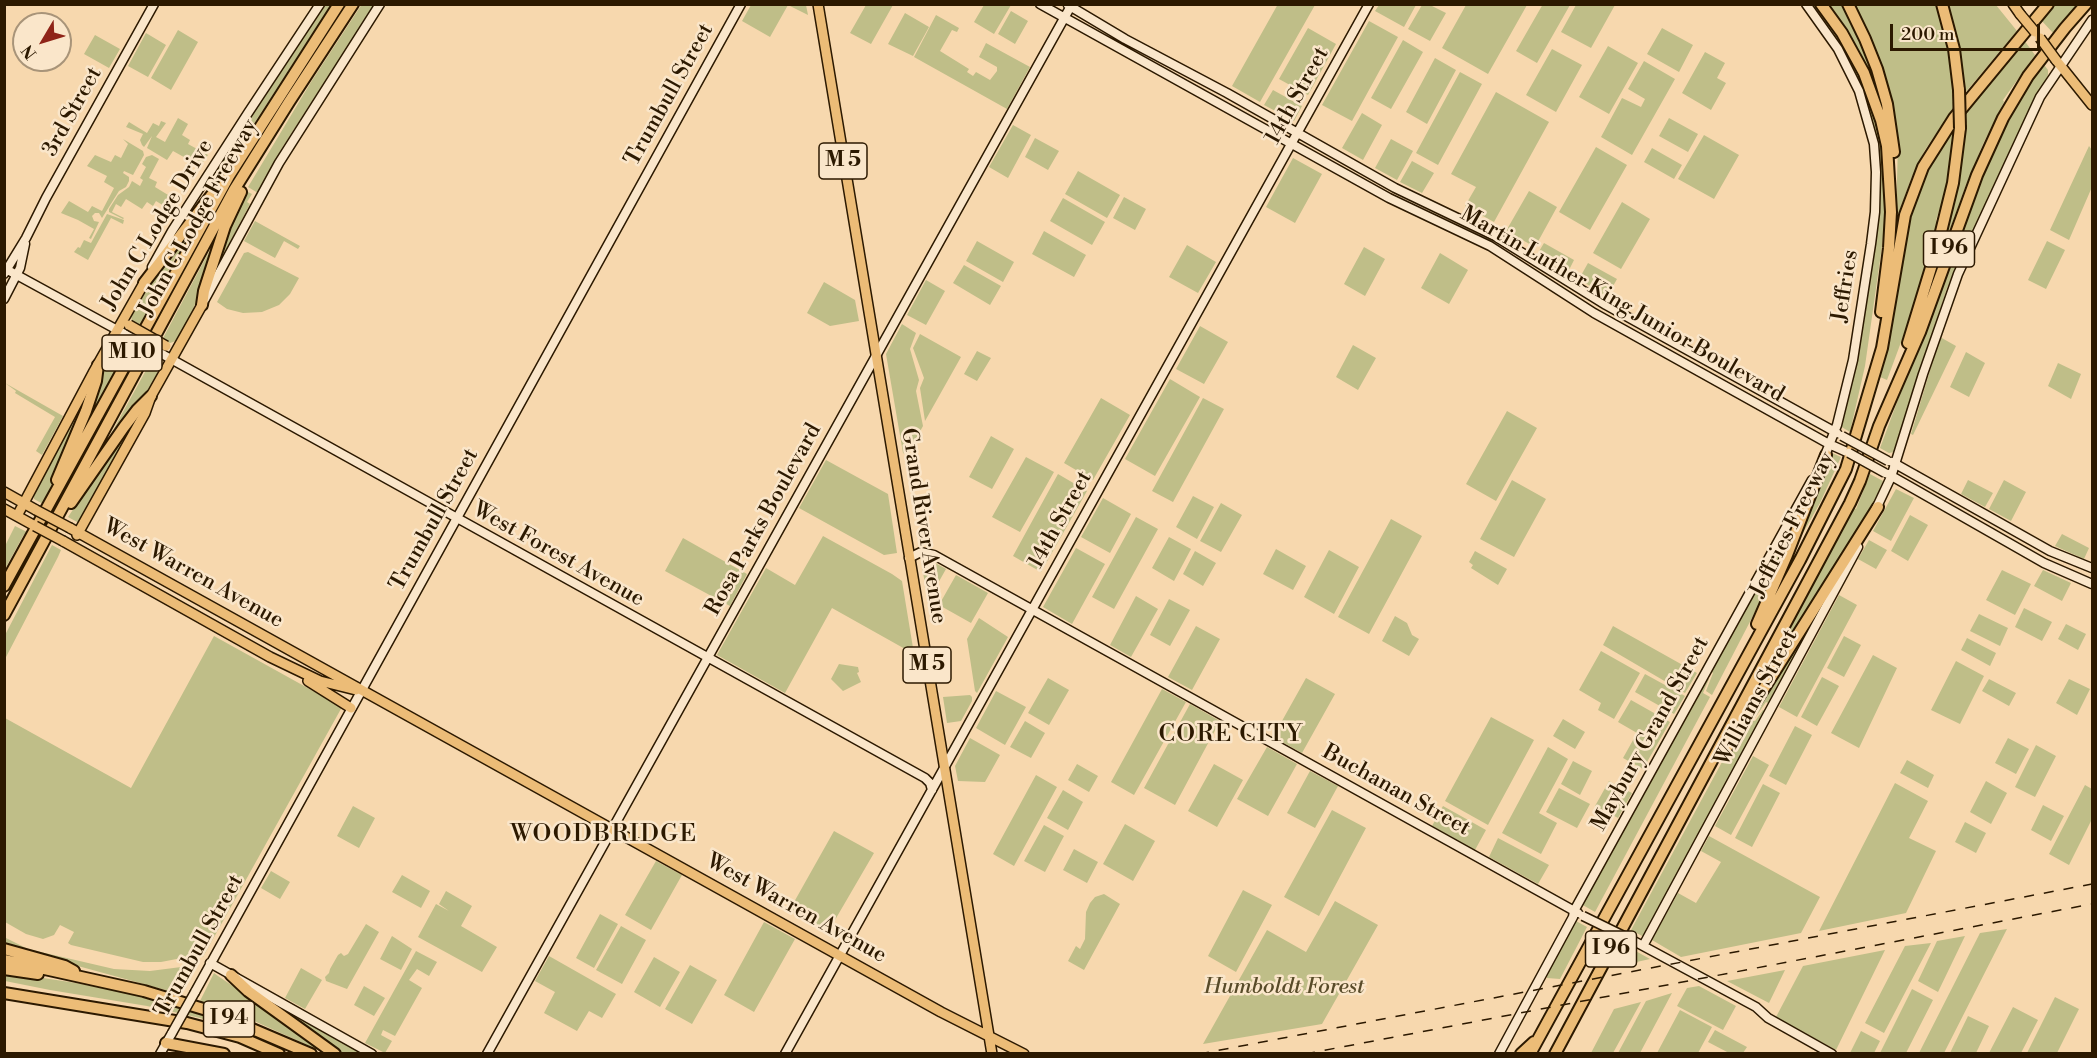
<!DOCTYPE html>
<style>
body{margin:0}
#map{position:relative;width:2097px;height:1058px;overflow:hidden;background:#f7d8ae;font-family:"Libre Bodoni",serif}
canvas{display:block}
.frame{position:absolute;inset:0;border:6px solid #2c1900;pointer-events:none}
.north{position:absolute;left:12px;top:12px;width:60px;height:60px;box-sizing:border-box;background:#fae6ca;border:2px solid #a89479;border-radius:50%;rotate:232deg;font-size:16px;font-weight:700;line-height:24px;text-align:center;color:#2c1900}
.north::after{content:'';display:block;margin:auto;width:21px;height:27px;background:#8f2418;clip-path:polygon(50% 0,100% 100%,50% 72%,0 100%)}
.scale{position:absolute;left:1890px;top:24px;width:150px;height:27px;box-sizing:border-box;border:3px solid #2c1900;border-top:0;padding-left:8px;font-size:18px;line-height:21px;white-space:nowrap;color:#2c1900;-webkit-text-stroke:4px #fae6ca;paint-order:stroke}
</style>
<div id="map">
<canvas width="2097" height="1058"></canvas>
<div class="frame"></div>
<div class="north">N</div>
<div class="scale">200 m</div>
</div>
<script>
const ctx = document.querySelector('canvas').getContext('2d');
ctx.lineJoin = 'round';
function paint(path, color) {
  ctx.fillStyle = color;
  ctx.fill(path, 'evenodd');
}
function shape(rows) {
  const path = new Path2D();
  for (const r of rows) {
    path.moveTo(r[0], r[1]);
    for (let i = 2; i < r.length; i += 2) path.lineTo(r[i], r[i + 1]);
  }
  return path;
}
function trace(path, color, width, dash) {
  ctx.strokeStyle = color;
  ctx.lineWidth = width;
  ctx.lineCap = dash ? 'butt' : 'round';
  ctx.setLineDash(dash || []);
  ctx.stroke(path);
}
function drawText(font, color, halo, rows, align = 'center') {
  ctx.font = font + ' "Libre Bodoni",serif';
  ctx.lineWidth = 5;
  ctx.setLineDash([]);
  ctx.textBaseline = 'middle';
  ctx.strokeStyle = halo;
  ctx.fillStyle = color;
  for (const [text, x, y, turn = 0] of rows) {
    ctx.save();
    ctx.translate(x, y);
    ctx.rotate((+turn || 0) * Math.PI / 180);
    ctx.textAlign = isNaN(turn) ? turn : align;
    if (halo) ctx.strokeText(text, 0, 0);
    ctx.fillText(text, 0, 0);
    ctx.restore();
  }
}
const green = shape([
 [362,4,374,5,282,148,258,193,248,187,311,82],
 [1278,4,1315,5,1260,102,1232,86],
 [1543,4,1570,5,1537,63,1516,51],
 [324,5,331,5,222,173,217,169],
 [751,5,806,5,808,15,788,5,770,37,742,21],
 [866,5,893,5,871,44,850,33],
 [984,5,1011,5,994,34,974,22],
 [1379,5,1379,4,1416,5,1404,27,1375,11],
 [1422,5,1430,5,1446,13,1430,41,1408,29],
 [1466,5,1527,5,1488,74,1442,48],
 [1576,5,1615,5,1591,48,1561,32],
 [1812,5,1817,5,1849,50,1876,115,1884,155,1887,201,1885,225,1865,366,1850,432,1840,426,1879,187,1861,87,1845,53],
 [1826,5,1843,5,1855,27,1875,77,1886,122,1863,61,1846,32],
 [1852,5,1937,5,1948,42,1956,104,1925,150,1911,179,1898,215,1896,216,1898,143],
 [1948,5,1996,5,2017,31,1965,93,1960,49],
 [2055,5,2079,5,2053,33,2041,20],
 [1011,11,1028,21,1015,44,998,34],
 [905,13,929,27,913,56,888,44],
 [936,15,959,28,957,32,952,30,940,51,969,69,967,72,973,76,976,72,990,80,997,71,997,67,979,57,986,43,1030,67,1007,109,914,57],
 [1369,21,1398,37,1352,121,1322,105],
 [1308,28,1336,44,1308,95,1279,79],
 [1662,28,1693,45,1679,72,1647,54],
 [178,30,198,42,171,90,151,78],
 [146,33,166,45,148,77,128,66],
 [95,35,120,49,109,68,84,54],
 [1403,40,1423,52,1391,109,1371,98],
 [2024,40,2035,55,2003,100,2004,102,1983,144,1966,185,1941,254,1939,253,1961,168,1966,130,1966,109],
 [1608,46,1638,63,1609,114,1579,97],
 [1552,49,1582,65,1556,112,1526,95],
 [1705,52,1725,63,1717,78,1726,83,1711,110,1682,93],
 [1435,58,1456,70,1427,124,1406,112],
 [1644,61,1675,79,1632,155,1601,137,1622,98,1641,107,1645,99,1628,89],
 [2042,62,2048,70,2048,75,2032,106,1947,288,1894,452,1889,453,1880,448,1977,187,1997,138],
 [1460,72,1482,84,1438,165,1416,153],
 [1273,90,1302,106,1294,121,1264,105],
 [1496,92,1549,122,1494,222,1465,206,1476,187,1451,174],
 [1362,113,1382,125,1363,160,1342,148],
 [178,118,188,124,182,135,190,140,188,144,208,155,200,166,173,151,167,160,147,148,152,136,144,147,142,145,140,140,143,134,126,127,129,122,147,133,153,123,159,126,161,121,166,123,156,137,165,142],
 [1669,118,1698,134,1688,152,1659,136],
 [1955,124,1946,191,1936,220,1938,222,1914,307,1887,380,1880,377,1908,220,1927,169],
 [1013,125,1031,135,1008,178,989,167],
 [1704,135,1739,155,1714,199,1678,179],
 [1035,138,1059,151,1048,170,1025,157],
 [123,139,143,151,144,155,133,175,124,171,123,173,129,177,129,181,126,187,119,191,102,218,99,213,95,213,92,216,94,221,99,222,91,239,89,238,94,229,78,220,61,213,69,201,88,212,92,206,102,211,114,188,104,182,107,176,87,166,95,155,111,162,115,155,121,158,128,144],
 [1391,139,1413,151,1397,180,1375,168],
 [2089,146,2092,150,2092,187,2069,240,2050,230],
 [1596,147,1627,165,1590,230,1559,212],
 [1652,148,1682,165,1674,179,1644,162],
 [152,155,159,159,149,178,157,182,155,187,178,201,172,211,156,201,153,206,147,202,142,209,126,199,121,207,116,204,112,212,124,218,123,219,109,212,109,209,118,195,129,187,132,181,140,186,143,180,140,178,146,167,142,164,146,157],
 [1293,158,1322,174,1295,223,1266,207],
 [1412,161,1434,173,1422,193,1400,182],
 [1078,171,1120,195,1107,218,1065,194],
 [246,191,252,194,247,202,250,204,213,275,227,233],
 [1529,191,1557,207,1535,247,1506,231],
 [1124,197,1146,209,1135,230,1113,218],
 [1063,198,1105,222,1092,245,1050,221],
 [1622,202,1650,219,1621,269,1593,253],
 [107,214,124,220,123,224,111,218,88,260,74,252,78,247,80,248,84,240,91,243],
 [255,221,300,246,298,249,284,241,275,258,244,241],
 [220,231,222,232,191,315,176,341,170,343,162,340],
 [1044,231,1086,255,1074,277,1032,254],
 [187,232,191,232,178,257,176,256,139,328,132,323,131,314,145,290],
 [977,241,1014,262,1003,282,966,261],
 [2047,241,2065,250,2046,289,2028,280],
 [1544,243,1574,260,1568,272,1538,253],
 [1187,245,1216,262,1198,293,1169,277],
 [1364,247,1385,259,1365,296,1344,284],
 [248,252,299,278,290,294,279,305,262,312,243,313,227,309,217,302,244,253],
 [1440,253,1468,270,1449,304,1421,288],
 [1588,263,1617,279,1607,297,1579,279],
 [964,265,1001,286,990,305,953,283],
 [926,280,945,291,926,325,907,315],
 [824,282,855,300,859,321,830,326,807,313],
 [902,324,916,333,910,349,919,380,916,391,923,426,907,455,903,453,886,354],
 [1200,326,1228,342,1204,384,1176,369],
 [920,334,961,357,925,421,920,388,924,378,913,348],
 [1940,337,1956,346,1913,435,1911,434],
 [1353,345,1376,358,1358,390,1336,377],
 [120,347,127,350,79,441,103,365,111,352],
 [977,351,991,358,977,381,964,374],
 [1966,352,1985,363,1969,397,1950,387],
 [150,363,157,368,157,375,143,398,102,450],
 [2058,363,2081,374,2071,399,2048,386],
 [1170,379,1200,397,1155,476,1125,459],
 [5,383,63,416,42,455,36,451,55,417,15,393,16,391],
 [91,385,48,493,43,504,34,499,34,494],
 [1101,398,1130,415,1093,480,1064,463],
 [1203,398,1224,409,1173,502,1152,491],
 [143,411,79,523,68,517,105,462],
 [1507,411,1537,428,1496,501,1466,484],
 [991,436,1014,449,992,489,969,477],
 [1830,452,1841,457,1820,503,1789,558],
 [1026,457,1054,472,1020,532,992,517],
 [826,460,888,494,897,553,884,555,799,508],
 [1058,474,1087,491,1041,572,1013,556],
 [1870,474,1883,481,1871,510,1768,674,1766,672,1854,508,1856,509],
 [1512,480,1546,499,1514,557,1480,539],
 [1968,480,1993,493,1985,507,1961,494],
 [2004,480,2026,492,2011,521,1989,509],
 [1896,489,1914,498,1891,541,1873,531],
 [1193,496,1214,507,1197,539,1176,527],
 [1806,496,1770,583,1712,695,1706,691,1713,673,1710,671],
 [1103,498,1131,514,1110,553,1081,537],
 [1221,503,1242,515,1221,552,1200,541],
 [1910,515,1928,525,1908,561,1891,551],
 [1136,517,1158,529,1114,609,1092,597],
 [1391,519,1422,536,1369,634,1338,617],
 [15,526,27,532,23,536,5,569,5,546],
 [2062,534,2089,548,2084,559,2055,546],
 [823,536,892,574,902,581,914,654,832,608,785,693,717,655,766,568,795,585],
 [1169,537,1191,549,1174,581,1152,568],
 [683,538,747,574,730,606,665,571],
 [1869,540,1887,550,1876,569,1858,559],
 [52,545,61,550,58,557,5,659,5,635],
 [1076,548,1105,564,1072,624,1043,607],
 [1276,549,1306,566,1293,590,1263,574],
 [1329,550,1359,567,1334,614,1304,597],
 [1195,551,1216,563,1203,586,1183,574],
 [1475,551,1507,569,1498,585,1471,568,1473,565,1469,562],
 [930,560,946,569,928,601,921,561],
 [1842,569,1768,703,1766,702,1755,718,1750,715],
 [2002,570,2031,584,2015,615,1986,600],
 [2043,570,2071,583,2062,601,2034,586],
 [956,575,988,593,971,623,939,605],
 [1839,595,1857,605,1797,717,1779,707],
 [1136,596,1158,609,1131,657,1110,645],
 [1169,599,1190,610,1170,646,1150,635],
 [2024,608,2052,622,2042,641,2015,627],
 [1979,614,2008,628,2000,646,1970,631],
 [1395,616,1407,623,1412,635,1419,639,1409,656,1382,641],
 [979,618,1008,637,977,693,975,691,967,639],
 [2066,624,2086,634,2078,650,2058,639],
 [1196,626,1220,639,1192,690,1168,677],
 [1613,626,1697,673,1685,693,1603,645],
 [214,636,342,707,203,957,187,957,161,962,143,962,71,945,68,943,74,932,60,925,54,935,43,939,26,934,5,922,5,718,131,788],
 [1844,636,1861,645,1844,677,1827,668],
 [1967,638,1996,653,1990,666,1961,650],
 [1601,651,1640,673,1614,719,1598,710,1601,703,1579,690],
 [1873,655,1897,668,1859,748,1831,733],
 [1956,661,1984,676,1960,724,1931,710],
 [839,664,858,667,859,672,857,673,861,682,843,691,831,679],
 [1645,674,1685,696,1674,714,1635,692],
 [1822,677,1839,686,1817,726,1801,717],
 [1048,678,1069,690,1049,725,1028,713],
 [1306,678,1335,694,1302,753,1273,737],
 [1706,678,1709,679,1703,693,1710,697,1595,912,1581,904,1593,886],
 [1989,679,2016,693,2009,706,1982,691],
 [2069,679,2090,689,2077,715,2056,703],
 [1162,689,1186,702,1134,795,1111,782],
 [996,691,1026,707,1005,745,976,728],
 [970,695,972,697,972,701,961,721,947,723,943,697],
 [1631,700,1670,722,1643,769,1623,758,1637,733,1618,722],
 [1190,704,1220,721,1175,805,1144,788],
 [1763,710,1765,711,1644,937,1631,930,1735,738,1748,718,1755,721],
 [1491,717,1534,740,1488,825,1445,801],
 [1563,719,1585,732,1575,749,1553,736],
 [1025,721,1045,733,1031,758,1010,747],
 [1795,726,1812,735,1786,785,1769,776],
 [970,738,1000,755,985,782,958,781,955,766],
 [2008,738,2029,749,2016,774,1995,763],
 [2036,745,2056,756,2035,797,2015,787],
 [1267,747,1297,764,1268,816,1237,799],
 [1548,747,1568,759,1539,813,1557,823,1541,854,1502,833],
 [1753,756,1769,765,1731,835,1715,826],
 [1907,760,1934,775,1928,788,1900,773],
 [1573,761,1592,771,1580,795,1561,784],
 [1077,764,1098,776,1089,792,1068,780],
 [1214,764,1243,780,1217,827,1188,811],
 [1310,771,1338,786,1315,828,1287,813],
 [1036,775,1057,787,1014,866,993,854],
 [1609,781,1632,793,1618,818,1595,806],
 [1986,781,2007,793,1991,824,1970,812],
 [1895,783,1928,801,1909,838,1936,851,1906,913,1819,931],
 [1763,784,1780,793,1752,847,1735,838],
 [2085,785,2092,789,2092,819,2069,865,2049,854],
 [1559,788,1590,804,1577,828,1546,812],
 [1063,790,1083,802,1068,830,1047,818],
 [2043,805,2064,816,2051,841,2031,830],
 [353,806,375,818,359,848,337,836],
 [1443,806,1486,830,1475,850,1432,826],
 [1332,810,1366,828,1319,916,1284,897],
 [1965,822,1986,833,1976,853,1955,842],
 [1125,824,1155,841,1133,881,1103,864],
 [1044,825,1064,836,1045,872,1024,861],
 [834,831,874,853,828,932,789,911],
 [1709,836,1820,897,1801,933,1681,957,1652,940,1678,893,1696,903,1721,862,1701,851],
 [1498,838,1549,865,1538,884,1489,857],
 [1074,849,1098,862,1087,883,1063,870],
 [656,861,682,875,651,930,625,915],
 [271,871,290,882,280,899,261,888],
 [402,875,430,891,421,908,392,892],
 [1243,890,1272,905,1236,972,1208,956],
 [446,891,472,906,461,926,497,947,482,972,418,937,436,904,449,911,439,904],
 [1104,894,1120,904,1084,970,1068,961,1076,946,1080,949,1085,939,1086,912,1090,903,1095,897],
 [1335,901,1378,925,1322,1024,1203,1044,1267,930,1306,952],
 [600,914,618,924,594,968,576,958],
 [1576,921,1587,927,1560,979,1547,978,1546,974],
 [764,922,795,939,754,1012,724,995],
 [366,924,379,932,347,989,326,981,325,977,329,973,330,969,338,955,341,953,344,956,348,954],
 [621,926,646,940,622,984,596,970],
 [2007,929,1944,1053,1919,1053,1980,933],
 [392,936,412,949,401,970,380,959],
 [1965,936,1938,992,1918,981,1937,941],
 [4,937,28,949,114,969,150,971,189,966,194,969,180,994,5,946],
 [1931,943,1884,1033,1865,1023,1905,946],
 [1623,944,1650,959,1610,968],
 [1885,950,1836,1050,1776,1017,1803,966],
 [416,951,437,962,429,976,417,969,409,980,422,988,395,1036,383,1030,381,1035,392,1041,385,1053,365,1043],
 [549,956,616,994,602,1018,589,1011,577,1031,544,1013,555,992,535,981],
 [654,957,680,972,660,1007,634,992],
 [690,965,717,980,692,1024,665,1009],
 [301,968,322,980,305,1009,285,998],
 [1785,970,1769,1003,1727,981],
 [4,972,76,983,141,996,213,1019,296,1053,243,1032,200,1018,147,1006,50,990,5,981],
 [214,973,218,976,332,1053,325,1053,243,1016,200,1001],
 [364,986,385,998,374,1016,354,1005],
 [1699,986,1736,1006,1723,1030,1677,1006,1687,988],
 [1912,989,1933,1000,1906,1053,1880,1053],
 [1672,993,1640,1053,1618,1053,1646,1001],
 [262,997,362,1053,342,1053],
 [2055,997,2079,1009,2057,1053,2027,1053],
 [1641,1002,1613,1053,1591,1053,1614,1009],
 [2013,1007,2038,1020,2021,1053,1989,1053],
 [1680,1010,1712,1027,1698,1053,1657,1053],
 [1968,1016,1989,1026,1976,1053,1950,1053],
 [1715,1030,1747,1047,1743,1053,1729,1053,1708,1042],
 [1861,1031,1880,1041,1874,1053,1850,1053]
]);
const secondary = shape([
 [1040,4,1389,198,1490,246,1594,313,1829,444,1849,453],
 [1806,4,1838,49,1859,91,1874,144,1876,172,1875,212,1871,244,1853,360,1837,425,1824,458],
 [1068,5,1125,39,1227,93,1395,188,1495,236,1606,305,1837,433],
 [152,267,172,231,248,113,320,4],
 [4,268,132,338],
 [4,274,26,238,46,198,154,4],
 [4,299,20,268,25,244],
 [205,299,279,163,380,4],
 [162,354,925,778,930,783,932,790],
 [1892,462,2050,551,2092,568],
 [1888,474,2044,563,2092,584],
 [1875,511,1891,477,1923,374,1958,274,2040,97,2092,20],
 [909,558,921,552,934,555,1578,913],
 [1632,940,1756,1007,1768,1018,1832,1054],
 [1643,946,1858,547],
 [210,963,372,1054],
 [195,992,741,4],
 [160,1054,172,1033],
 [487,1054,1072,4],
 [785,1054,1369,4],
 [1499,1054,1573,917,1574,911,1812,480]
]);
const primary = shape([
 [818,4,992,1054],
 [2013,4,2020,14],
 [2056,60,2092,105],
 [4,492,36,510],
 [4,509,35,526],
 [17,516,93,373,144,283],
 [70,528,941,1012,1024,1054],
 [77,535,145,413,151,396,202,305],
 [63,541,270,657,320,681,356,690],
 [308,681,351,708]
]);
const highway = shape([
 [1821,4,1842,33,1864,73,1881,120,1887,146,1891,212,1889,248,1881,312],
 [1848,4,1865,39,1877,69,1887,104,1894,152],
 [1942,4,1954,49,1959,90],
 [144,283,217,188],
 [202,305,204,291,225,226,241,192],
 [1908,343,1937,248,1953,183,1960,128],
 [57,480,86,411,96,381,98,365],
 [71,503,124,427,137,410,151,396],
 [4,586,229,176,339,4],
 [4,615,234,190,289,102,353,4],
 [1757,624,1787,555,1826,455],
 [1724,752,1878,507],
 [4,949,65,966,74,971],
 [4,960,144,991,210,1011,311,1054],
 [4,969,38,974],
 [231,975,248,991,335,1054],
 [4,993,187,1023,240,1037,279,1054],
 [166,1043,224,1054],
 [1521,1054,1534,1042],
 [1530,1054,1800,560,1846,469,1882,348,1905,215,1923,167,1954,118,2048,4],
 [1555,1054,1850,503,1860,481,1879,426,1920,332,1977,175,2003,118,2028,76,2065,28,2086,4]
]);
const rail = shape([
 [1199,1054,2092,884],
 [1305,1054,2092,904]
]);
const secondaryBridge = shape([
 [132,338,162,354],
 [1842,436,1888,461],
 [1849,453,1885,473],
 [1583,916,1632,940],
 [172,1033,195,992]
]);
const primaryBridge = shape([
 [2020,14,2035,32],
 [2040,38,2056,60],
 [129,325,166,346],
 [122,343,155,361],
 [36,510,70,528],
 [35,526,63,541]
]);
const highwayBridge = shape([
 [1959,90,1960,128]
]);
const shields = [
 [843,161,48],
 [1949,249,51],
 [132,353,60],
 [927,665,48],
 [1611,949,51],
 [229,1019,51]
];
const shieldNames = [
 ["M 5",843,161],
 ["I 96",1949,249],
 ["M 10",132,353],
 ["M 5",927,665],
 ["I 96",1611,949],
 ["I 94",229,1019]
];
const streetNames = [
 ["Trumbull Street",670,95,-61],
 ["14th Street",1298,96,-61],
 ["3rd Street",73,112,-61],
 ["John C Lodge Freeway",199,218,-61],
 ["John C Lodge Drive",158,225,-59],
 ["Jeffries",1846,286,-81],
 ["Martin Luther King Junior Boulevard",1622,305,30],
 ["Trumbull Street",435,520,-61],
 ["Rosa Parks Boulevard",764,520,-61],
 ["14th Street",1061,520,-61],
 ["Jeffries Freeway",1793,525,-63],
 ["Grand River Avenue",923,526,81],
 ["West Forest Avenue",558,555,29],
 ["West Warren Avenue",193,574,29],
 ["Williams Street",1757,698,-62],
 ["Maybury Grand Street",1651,734,-61],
 ["Buchanan Street",1396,791,29],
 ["West Warren Avenue",796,909,29],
 ["Trumbull Street",200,946,-61]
];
const parkNames = [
 ["Humboldt Forest",1284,988]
];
const neighbourhoodNames = [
 ["CORE CITY",1231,735],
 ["WOODBRIDGE",604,835]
];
paint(green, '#bfbe88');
trace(secondary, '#2c1900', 11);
trace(primary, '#2c1900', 12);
trace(highway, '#2c1900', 14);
trace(secondary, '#fae6ca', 8);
trace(primary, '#ecbc77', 9);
trace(highway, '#ecbc77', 10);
trace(rail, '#2c1900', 1.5, [10, 10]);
trace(secondaryBridge, '#2c1900', 11, []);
trace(primaryBridge, '#2c1900', 12, []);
trace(highwayBridge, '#2c1900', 14, []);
trace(secondaryBridge, '#fae6ca', 8);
trace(primaryBridge, '#ecbc77', 9);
trace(highwayBridge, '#ecbc77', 10);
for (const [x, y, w] of shields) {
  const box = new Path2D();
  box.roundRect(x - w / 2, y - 18, w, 36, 4.5);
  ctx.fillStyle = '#fae6ca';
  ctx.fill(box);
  trace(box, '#2c1900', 1.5);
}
drawText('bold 21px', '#2c1900', null, shieldNames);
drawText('22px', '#2c1900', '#fae6ca', streetNames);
drawText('italic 22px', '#584b29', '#fae6ca', parkNames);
ctx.letterSpacing = '1.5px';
drawText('24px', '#2c1900', '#fae6ca', neighbourhoodNames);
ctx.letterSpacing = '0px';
</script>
